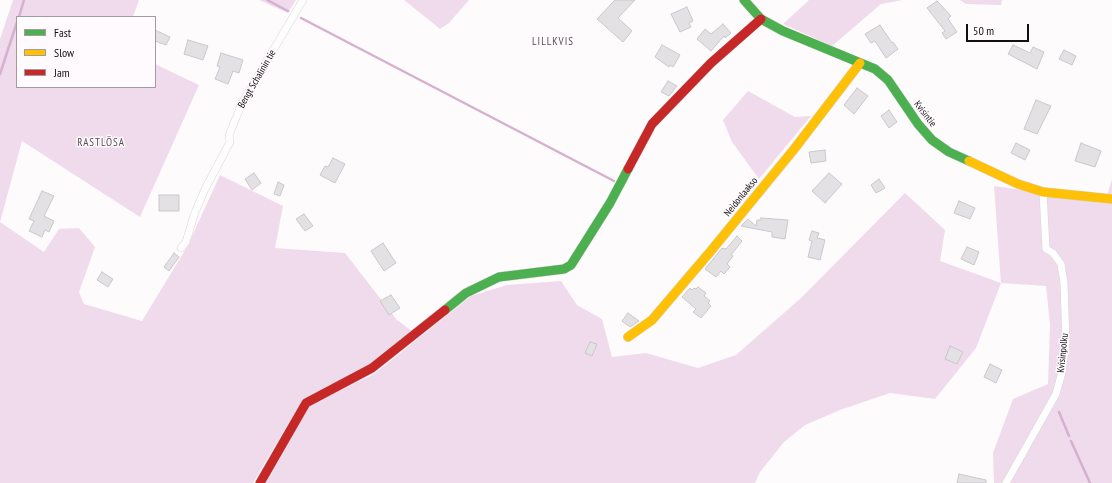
<!DOCTYPE html>
<meta charset="utf-8">
<style>
body{margin:0}
#map{position:relative;width:1112px;height:483px;overflow:hidden;background:#fefbfd;font-family:"PT Sans Narrow",sans-serif}
canvas{display:block}
.legend{position:absolute;left:16px;top:16px;width:140px;height:72px;box-sizing:border-box;background:#fffafe;border:1px solid #a09c9f;margin:0;padding:5px 7px;list-style:none;font-size:12px;color:#121011}
.legend li{display:flex;align-items:center;gap:8px;height:20px}
.legend b{width:20px;border:1px solid #a09c9f}
.scale{position:absolute;left:966px;top:24px;width:63px;height:18px;box-sizing:border-box;border:2px solid #121011;border-top:0;padding-left:5px;font-size:12px;line-height:14px;white-space:nowrap;color:#121011;-webkit-text-stroke:3px #fffafe;paint-order:stroke}
</style>
<div id="map">
<canvas width="1112" height="483"></canvas>
<ul class="legend">
<li><b style="height:5px;background:#4caf50"></b>Fast</li>
<li><b style="height:5px;background:#ffc107"></b>Slow</li>
<li><b style="height:5px;background:#c62828"></b>Jam</li>
</ul>
<div class="scale">50 m</div>
</div>
<script>
const ctx = document.querySelector('canvas').getContext('2d');
ctx.lineJoin = 'round';
function paint(path, color) {
  ctx.fillStyle = color;
  ctx.fill(path, 'evenodd');
}
function shape(rows) {
  const path = new Path2D();
  for (const r of rows) {
    path.moveTo(r[0], r[1]);
    for (let i = 2; i < r.length; i += 2) path.lineTo(r[i], r[i + 1]);
  }
  return path;
}
function trace(path, color, width, dash) {
  ctx.strokeStyle = color;
  ctx.lineWidth = width;
  ctx.lineCap = dash ? 'butt' : 'round';
  ctx.setLineDash(dash || []);
  ctx.stroke(path);
}
function drawText(font, color, halo, rows, align = 'center') {
  ctx.font = font + ' "PT Sans Narrow",sans-serif';
  ctx.lineWidth = 3;
  ctx.setLineDash([]);
  ctx.textBaseline = 'middle';
  ctx.strokeStyle = halo;
  ctx.fillStyle = color;
  for (const [text, x, y, turn = 0] of rows) {
    ctx.save();
    ctx.translate(x, y);
    ctx.rotate((+turn || 0) * Math.PI / 180);
    ctx.textAlign = isNaN(turn) ? turn : align;
    if (halo) ctx.strokeText(text, 0, 0);
    ctx.fillText(text, 0, 0);
    ctx.restore();
  }
}
const green = shape([
 [13,0,139,0,133,17,17,17,17,87,155,87,155,64,199,85,140,217,22,141,0,222,44,252,59,229,79,228,95,247,79,292,84,304,142,321,187,247,220,175,283,206,275,248,345,253,397,320,412,331,368,365,298,407,253,483,0,483,0,39],
 [259,0,296,0,288,13],
 [404,0,469,0,449,23,440,29],
 [809,0,903,0,881,4,832,46,783,24],
 [960,0,1002,0,1001,5,966,4],
 [748,91,795,117,811,116,759,179,732,142,723,120],
 [1112,179,1112,483,994,483,993,453,1013,399,1048,384,1050,325,1046,286,1001,283,976,348,935,399,890,393,840,410,805,425,784,442,760,472,755,483,266,483,310,405,374,374,471,296,507,285,561,281,577,305,602,319,612,357,646,353,698,368,736,355,801,298,905,193,945,230,940,261,1001,283,994,186,1105,202]
]);
const stream = shape([
 [267,0,288,11],
 [19,17,24,0],
 [301,18,614,181],
 [0,74,17,22],
 [1059,412,1069,436],
 [1071,441,1090,483]
]);
const building = shape([
 [615,0,635,0,618,18,632,31,623,42,597,19,615,0],
 [937,1,951,16,948,19,957,32,946,39,942,33,945,31,927,8,937,1],
 [687,7,693,21,689,23,691,27,680,32,671,14,687,7],
 [723,24,731,33,725,38,724,36,711,51,697,39,705,29,711,34,723,24],
 [880,25,892,43,893,42,898,49,886,58,875,41,871,43,865,34,880,25],
 [155,30,170,37,166,45,155,41,155,30],
 [188,40,208,46,203,60,184,54,188,40],
 [662,45,680,55,673,67,670,65,669,67,655,57,662,45],
 [1013,45,1030,53,1033,47,1044,52,1037,69,1008,54,1013,45],
 [1064,50,1076,56,1072,65,1059,59,1064,50],
 [221,53,243,60,239,73,233,71,228,84,215,79,220,67,217,66,221,53],
 [668,81,677,86,669,96,661,92,668,81],
 [857,88,868,96,854,114,844,105,857,88],
 [1036,100,1051,106,1037,134,1024,129,1036,100],
 [889,110,897,122,889,128,881,116,889,110],
 [1016,143,1030,150,1025,160,1011,153,1016,143],
 [1081,143,1101,151,1095,167,1075,161,1081,143],
 [825,150,826,161,811,163,809,152,825,150],
 [333,158,345,164,335,183,320,175,325,166,328,167,333,158],
 [254,173,261,183,252,190,245,179,254,173],
 [829,173,842,184,825,203,812,191,829,173],
 [879,179,885,188,876,193,871,185,879,179],
 [278,182,284,185,280,196,274,194,278,182],
 [42,191,54,196,44,216,54,221,49,232,45,230,42,237,29,231,34,221,29,219,42,191],
 [159,195,179,195,179,211,159,211,159,195],
 [959,201,975,208,970,219,954,213,959,201],
 [304,214,313,226,305,231,296,219,304,214],
 [761,218,788,220,785,239,772,237,772,232,741,226,748,219,756,226,757,220,761,220,761,218],
 [812,231,819,233,817,238,825,240,820,260,808,257,812,241,809,240,812,231],
 [737,236,742,241,731,255,733,256,727,264,730,267,724,274,721,271,716,277,705,269,722,248,726,249,737,236],
 [383,243,396,263,384,271,371,251,383,243],
 [967,247,979,252,974,265,961,259,967,247],
 [174,253,179,257,169,271,164,267,174,253],
 [102,272,113,279,108,287,97,280,102,272],
 [698,287,706,293,704,296,710,301,708,303,711,306,701,318,693,312,696,309,682,297,690,288,692,290,694,288,696,289,698,287],
 [391,295,400,308,389,315,380,301,391,295],
 [628,313,639,321,630,327,622,321,628,313],
 [590,342,597,344,592,356,585,353,590,342],
 [950,346,963,352,957,364,945,359,950,346],
 [990,364,1002,370,996,383,984,377,990,364],
 [959,474,986,480,986,483,957,483,959,474]
]);
const street = shape([
 [181,248,186,242,194,215,205,189,230,142,229,135,243,101,303,0],
 [1006,483,1056,394,1062,372,1066,343,1064,283,1061,264,1053,253,1046,249,1043,192]
]);
const fast = shape([
 [744,0,761,19,783,31,875,69,888,80,918,124,932,140,949,152,969,161],
 [445,310,466,293,499,277,564,269,571,265,610,203,628,169]
]);
const slow = shape([
 [969,161,1018,184,1043,192,1112,199],
 [628,337,652,320,710,252,795,148,860,63]
]);
const jam = shape([
 [628,169,652,124,711,63,761,19],
 [260,483,306,403,372,368,445,310]
]);
const streetNames = [
 ["Bengt Schalinin tie",257,79,-60],
 ["Kvisintie",925,114,52],
 ["Neidonlaakso",741,197,-51],
 ["Kvisinpolku",1063,353,-84]
];
const neighbourhoodNames = [
 ["LILLKVIS",553,42],
 ["RASTLÖSA",101,143]
];
paint(green, '#f0dbec');
trace(stream, '#d5b0cf', 2.5);
paint(building, '#e3e1e3');
trace(building, '#cac8ca', 1);
trace(street, '#d8d6d7', 8);
trace(fast, '#d8d6d7', 10);
trace(slow, '#d8d6d7', 10);
trace(jam, '#d8d6d7', 10);
trace(street, '#fffeff', 7);
trace(fast, '#4caf50', 9);
trace(slow, '#ffc107', 9);
trace(jam, '#c62828', 9);
drawText('10px', '#121011', '#fffafe', streetNames);
ctx.letterSpacing = '1px';
drawText('11px', '#555054', '#fffafe', neighbourhoodNames);
ctx.letterSpacing = '0px';
</script>
